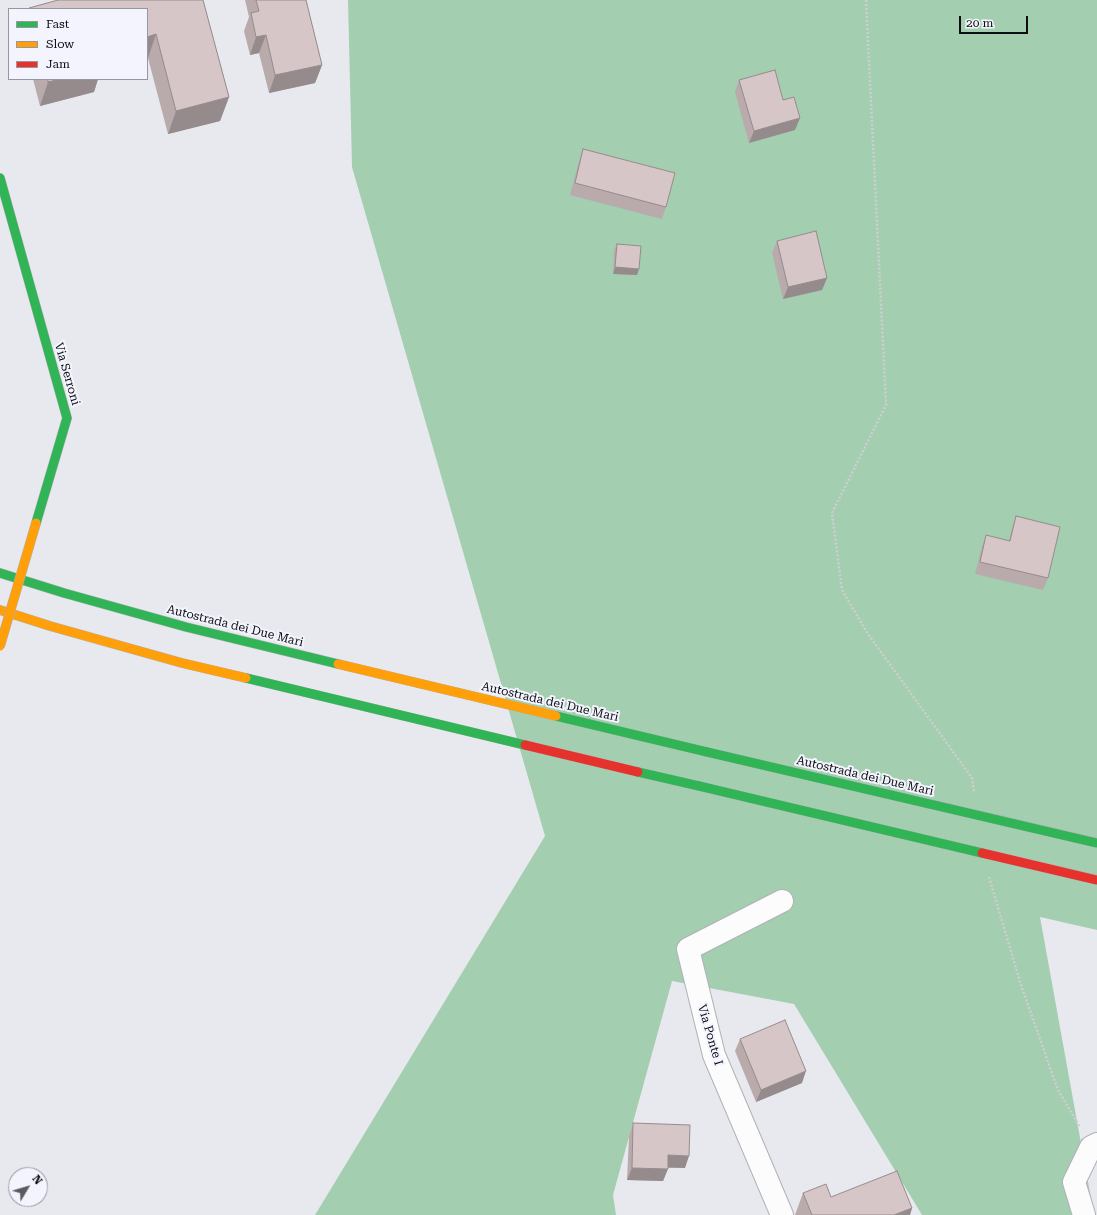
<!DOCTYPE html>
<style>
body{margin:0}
#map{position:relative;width:1097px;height:1215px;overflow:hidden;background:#e8e9ef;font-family:"Roboto Serif",serif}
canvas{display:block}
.legend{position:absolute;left:8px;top:8px;width:140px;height:72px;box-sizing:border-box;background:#f3f4fd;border:1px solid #97989f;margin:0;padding:5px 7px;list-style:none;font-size:12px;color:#0d0e12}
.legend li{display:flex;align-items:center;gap:8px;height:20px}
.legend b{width:20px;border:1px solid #97989f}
.north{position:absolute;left:8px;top:1167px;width:40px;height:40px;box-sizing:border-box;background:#f3f4fd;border:1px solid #97989f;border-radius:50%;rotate:52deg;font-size:11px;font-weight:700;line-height:16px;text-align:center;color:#0d0e12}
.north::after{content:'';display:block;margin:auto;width:14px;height:18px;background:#5a5b5f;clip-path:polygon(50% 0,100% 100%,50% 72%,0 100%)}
.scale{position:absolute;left:959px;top:16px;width:69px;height:18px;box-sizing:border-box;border:2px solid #0d0e12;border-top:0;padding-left:5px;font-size:12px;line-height:14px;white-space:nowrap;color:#0d0e12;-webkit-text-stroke:3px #f3f4fd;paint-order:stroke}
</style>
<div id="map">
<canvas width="1097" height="1215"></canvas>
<ul class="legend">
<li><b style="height:5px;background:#30b455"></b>Fast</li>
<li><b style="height:5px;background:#ff9f0a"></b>Slow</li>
<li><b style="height:5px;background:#e5322d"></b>Jam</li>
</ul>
<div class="north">N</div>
<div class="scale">20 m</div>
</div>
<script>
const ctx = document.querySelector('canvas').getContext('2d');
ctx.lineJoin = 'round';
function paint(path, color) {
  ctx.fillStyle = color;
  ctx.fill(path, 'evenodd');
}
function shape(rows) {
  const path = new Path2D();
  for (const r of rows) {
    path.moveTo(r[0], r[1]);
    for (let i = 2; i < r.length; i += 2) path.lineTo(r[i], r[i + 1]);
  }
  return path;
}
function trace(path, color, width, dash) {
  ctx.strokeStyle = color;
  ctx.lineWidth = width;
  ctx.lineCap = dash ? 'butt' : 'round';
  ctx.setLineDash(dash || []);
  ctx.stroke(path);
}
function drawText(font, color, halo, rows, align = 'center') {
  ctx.font = font + ' "Roboto Serif",serif';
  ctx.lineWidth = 4;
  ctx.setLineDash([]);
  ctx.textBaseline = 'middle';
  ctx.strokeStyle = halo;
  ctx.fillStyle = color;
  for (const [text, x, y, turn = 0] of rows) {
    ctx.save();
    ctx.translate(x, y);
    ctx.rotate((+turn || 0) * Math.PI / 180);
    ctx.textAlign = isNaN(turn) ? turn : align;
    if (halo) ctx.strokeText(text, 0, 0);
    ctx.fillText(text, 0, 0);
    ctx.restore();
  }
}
const forest = shape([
 [348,0,1097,0,1097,930,1040,917,1094,1215,922,1215,794,1004,672,981,613,1195,616,1215,315,1215,545,836,352,167]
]);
const path = shape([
 [866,0,886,405,832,513,842,590,868,634,972,778,974,792],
 [989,877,1021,985,1058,1090,1080,1127]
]);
const street = shape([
 [782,901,688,949,714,1055,782,1215],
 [1084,1215,1074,1182,1091,1147,1097,1144]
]);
const fast = shape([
 [0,178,67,418,36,523],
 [0,573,64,593,186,627,338,664],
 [246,678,525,745],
 [556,716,707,752],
 [638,772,699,786]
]);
const slow = shape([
 [0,610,50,626,182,663,246,678],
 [338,664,556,716]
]);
const jam = shape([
 [525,745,638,772]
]);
const fastBridge = shape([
 [707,752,1097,843],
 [699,786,982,853]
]);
const slowBridge = shape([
 [0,646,36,523]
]);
const jamBridge = shape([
 [982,853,1097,880]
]);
const wall = shape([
 [203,0,229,97,220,121,168,134,148,58,147,58,147,9,28,9,29,8],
 [245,0,306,0,322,65,315,83,269,93,259,53,250,55,244,31,249,17],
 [33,79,98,79,94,92,40,106],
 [739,80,783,100,795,130,749,143,735,92],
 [583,149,666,207,662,219,570,195,579,161],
 [777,241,827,278,822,290,783,299,772,253],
 [617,244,639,269,637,275,613,274,614,250],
 [1016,516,1048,578,1043,590,975,574,982,547,986,535,1009,541,1012,528],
 [740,1039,802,1083,756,1102,735,1051],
 [633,1123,685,1168,668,1168,663,1181,627,1180,629,1136],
 [803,1193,831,1197,912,1208,910,1215,795,1215]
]);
const shadedWall = shape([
 [156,34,148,58,147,58,147,37],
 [266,35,259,53,250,55,256,37],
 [322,65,315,83,269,93,275,75],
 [60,79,98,79,94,92,40,106,48,82],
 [229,97,220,121,168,134,176,111],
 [800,118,795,130,749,143,754,131],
 [615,267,639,269,637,275,613,274],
 [827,278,822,290,783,299,788,287],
 [806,1071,802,1083,756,1102,761,1090],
 [668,1155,689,1156,685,1168,663,1167],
 [632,1168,668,1169,663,1181,627,1180],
 [912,1208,910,1215,894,1215]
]);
const building = shape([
 [58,0,203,0,229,97,176,111,156,34,147,37,147,9,29,9,29,8,58,0],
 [256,0,306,0,322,65,275,75,266,35,256,37,251,13,259,11,256,0],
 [775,70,783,100,794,97,800,118,754,131,739,80,775,70],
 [48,79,60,79,48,82,48,79],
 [583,149,675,173,666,207,575,183,583,149],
 [816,231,827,278,788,287,777,241,816,231],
 [617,244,641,246,639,269,615,267,617,244],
 [1016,516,1060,527,1048,578,980,562,986,535,1010,541,1016,516],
 [785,1020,806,1071,761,1090,740,1039,785,1020],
 [633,1123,690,1125,689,1156,668,1155,668,1169,632,1168,633,1123],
 [897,1171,912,1208,894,1215,812,1215,803,1193,826,1184,831,1197,897,1171]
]);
const streetNames = [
 ["Via Serroni",67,374,74],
 ["Autostrada dei Due Mari",235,626,14],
 ["Autostrada dei Due Mari",550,702,13],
 ["Autostrada dei Due Mari",865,776,13],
 ["Via Ponte I",710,1035,74]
];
paint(forest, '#a4ceb0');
trace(street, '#b0b1b6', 24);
trace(fast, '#b0b1b6', 10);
trace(slow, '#b0b1b6', 10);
trace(jam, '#b0b1b6', 10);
trace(path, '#cecfd0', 2.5, [2, 2]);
trace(street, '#fcfcfd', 22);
trace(fast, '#30b455', 9);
trace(slow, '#ff9f0a', 9);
trace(jam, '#e5322d', 9);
trace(fastBridge, '#b0b1b6', 10, []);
trace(slowBridge, '#b0b1b6', 10, []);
trace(jamBridge, '#b0b1b6', 10, []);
trace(fastBridge, '#30b455', 9);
trace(slowBridge, '#ff9f0a', 9);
trace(jamBridge, '#e5322d', 9);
paint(wall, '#b9aaac');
paint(shadedWall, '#968b8c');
paint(building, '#d7c6c8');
trace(building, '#968b8c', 1);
drawText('12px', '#0d0e12', '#f3f4fd', streetNames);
</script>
